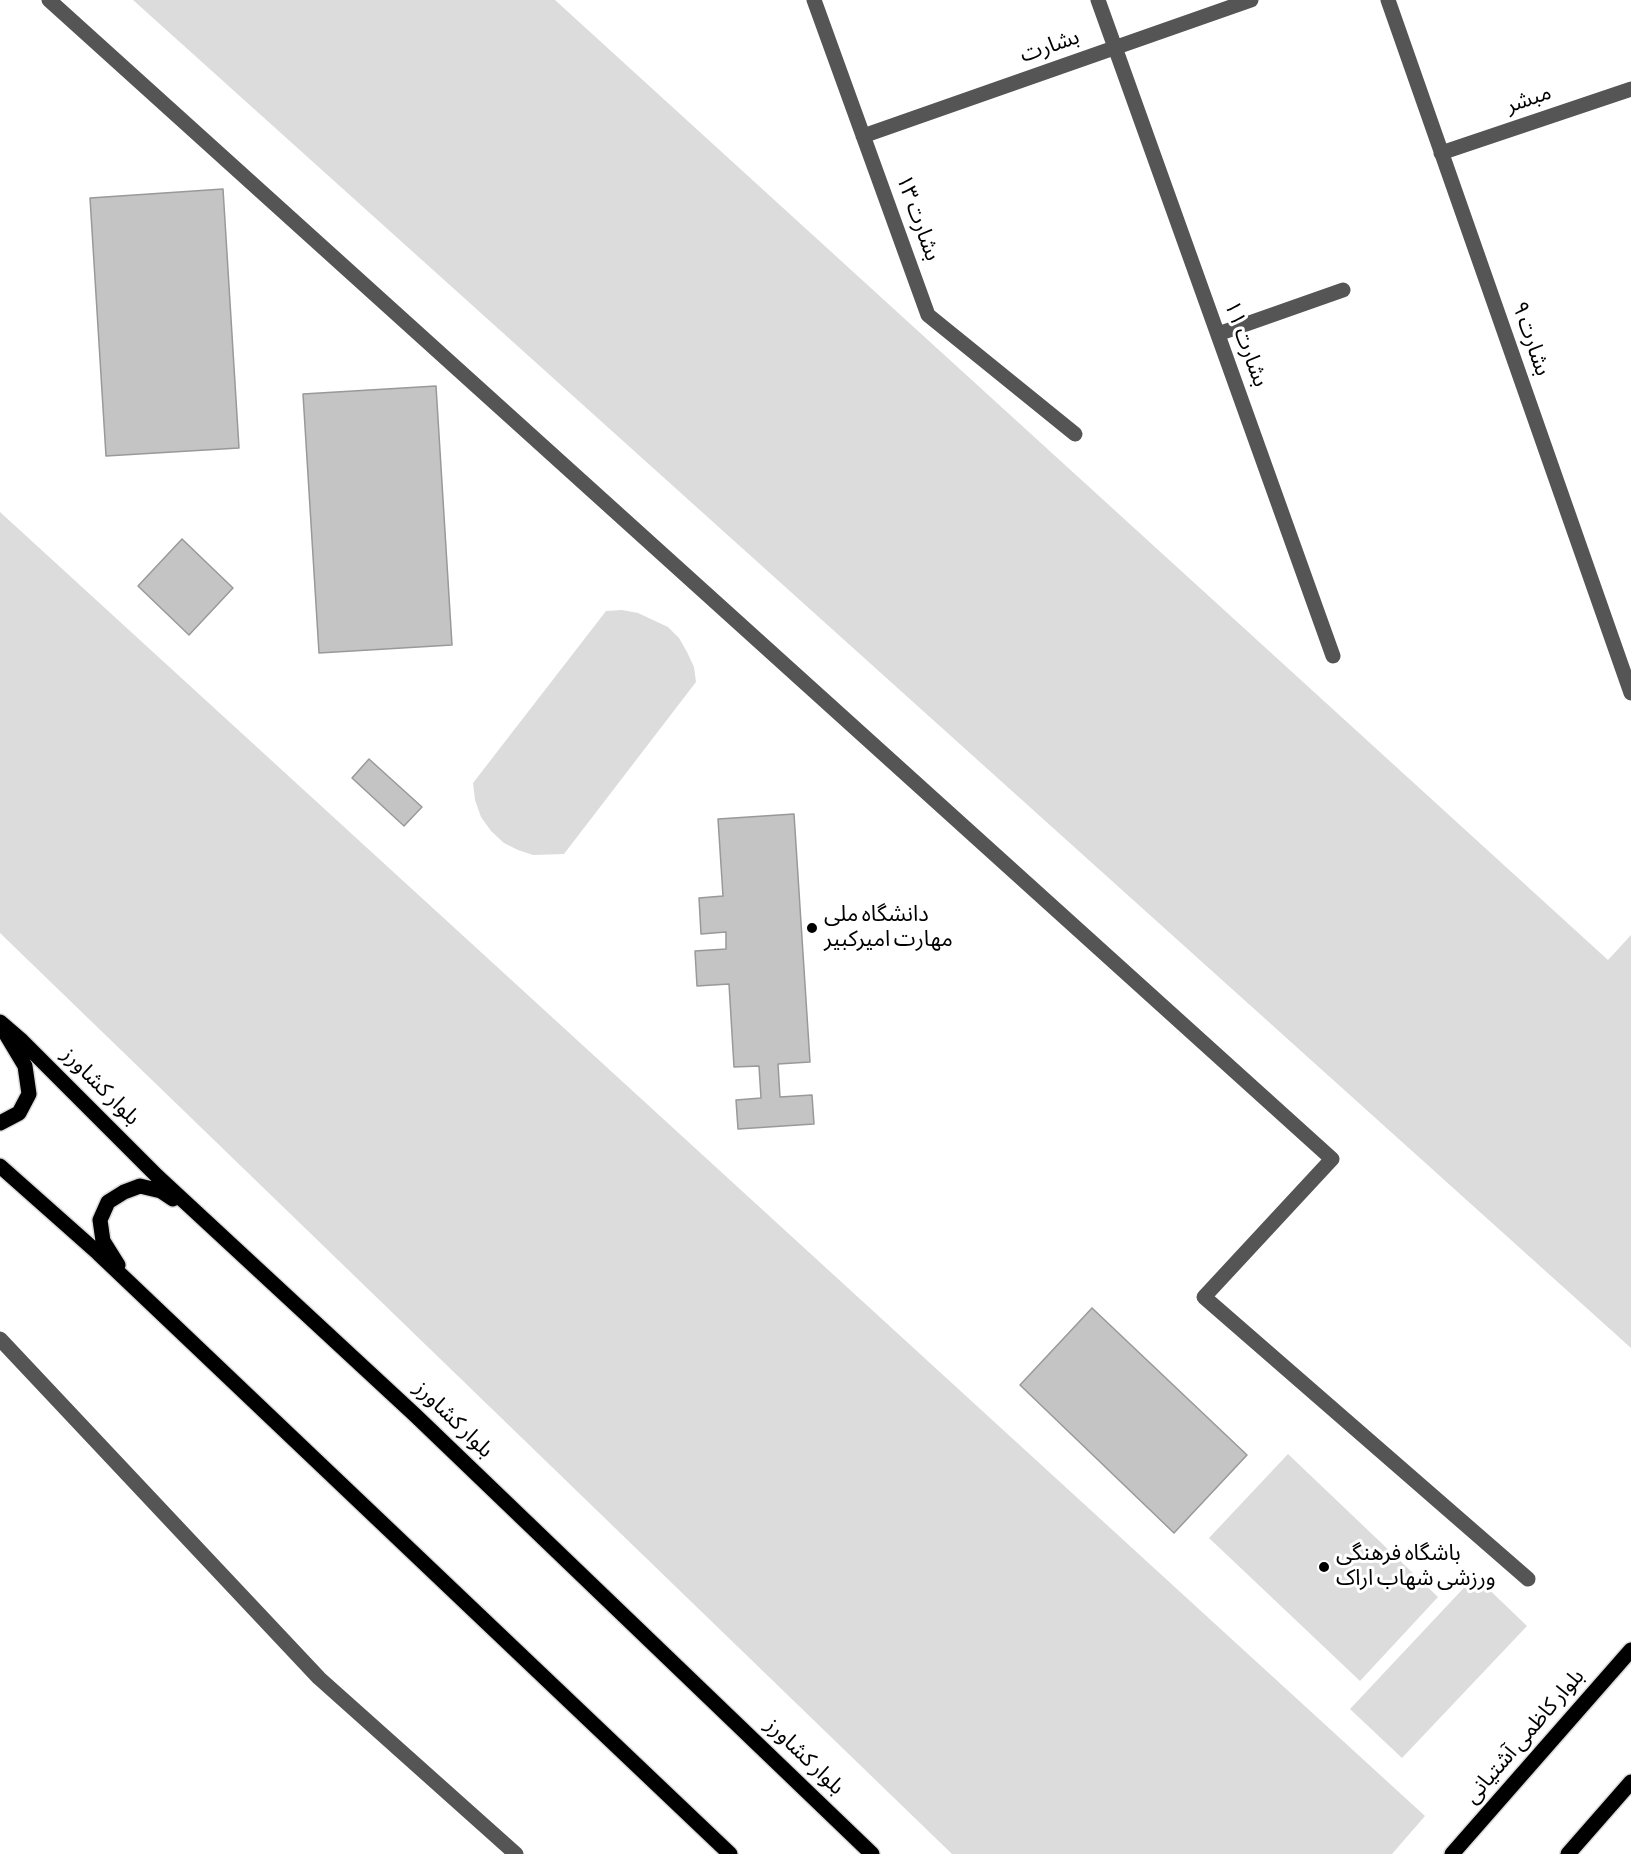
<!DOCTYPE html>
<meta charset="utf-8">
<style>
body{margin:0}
canvas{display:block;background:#fff}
</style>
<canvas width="1631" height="1854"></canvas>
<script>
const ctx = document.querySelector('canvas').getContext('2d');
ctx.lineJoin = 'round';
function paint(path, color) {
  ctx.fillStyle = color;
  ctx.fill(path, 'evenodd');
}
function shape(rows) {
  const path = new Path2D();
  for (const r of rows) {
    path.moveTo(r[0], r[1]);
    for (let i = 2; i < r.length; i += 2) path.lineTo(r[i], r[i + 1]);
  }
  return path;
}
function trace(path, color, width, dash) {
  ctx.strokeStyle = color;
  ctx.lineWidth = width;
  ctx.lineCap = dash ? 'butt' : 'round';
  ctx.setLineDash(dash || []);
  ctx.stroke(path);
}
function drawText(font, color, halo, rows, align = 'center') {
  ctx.font = font + ' "Sofia Sans Condensed","Noto Sans Arabic",sans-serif';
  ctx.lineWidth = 6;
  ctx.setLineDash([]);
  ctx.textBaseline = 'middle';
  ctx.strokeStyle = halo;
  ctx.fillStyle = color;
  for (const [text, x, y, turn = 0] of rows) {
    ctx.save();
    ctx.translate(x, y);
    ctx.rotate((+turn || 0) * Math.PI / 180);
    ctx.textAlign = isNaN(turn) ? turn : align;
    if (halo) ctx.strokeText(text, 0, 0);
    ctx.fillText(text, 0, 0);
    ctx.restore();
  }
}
const green = shape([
 [133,0,555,0,1608,960,1631,935,1631,1348],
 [0,512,1425,1816,1392,1854,952,1854,0,933],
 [622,610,638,613,668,627,679,638,687,652,694,667,696,682,564,854,533,855,518,850,504,843,491,831,481,817,475,800,473,783,606,611],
 [1288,1454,1438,1597,1360,1681,1209,1538],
 [1475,1576,1527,1626,1402,1758,1350,1709]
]);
const building = shape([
 [223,189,239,448,106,456,90,198,223,189],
 [436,386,452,645,319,653,303,394,436,386],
 [182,539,233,588,189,635,138,586,182,539],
 [369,759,422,807,404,826,352,778,369,759],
 [794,814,810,1062,778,1064,780,1097,812,1095,814,1124,738,1129,736,1100,761,1098,759,1066,734,1067,729,984,697,986,695,951,726,949,726,932,701,934,699,898,723,896,718,819,794,814],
 [1092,1308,1247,1455,1174,1533,1020,1385,1092,1308]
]);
const minor = shape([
 [49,0,1332,1159,1204,1297,1528,1579],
 [814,0,928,315,1075,434],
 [1098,0,1333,656],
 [1388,0,1631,693],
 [863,136,1251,0],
 [1441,153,1631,89],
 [1218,334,1343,290],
 [0,1339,319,1678,516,1854]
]);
const major = shape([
 [0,1022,22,1041,157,1176,415,1415,872,1854],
 [0,1123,19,1113,29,1094,25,1066,3,1029],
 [0,1166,98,1253,730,1854],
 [118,1265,103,1241,100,1220,108,1202,124,1192,140,1186,161,1191,173,1199],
 [1452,1854,1631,1650],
 [1568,1854,1631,1782]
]);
const markers = [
 [812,928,6,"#000"],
 [1324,1567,6,"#000"]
];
const streetNames = [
 ["بشارت",1050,47,-19],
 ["مبشر",1529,100,-19],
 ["بشارت ۱۳",917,218,70],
 ["بشارت ۹",1530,339,71],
 ["بشارت ۱۱",1245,344,70],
 ["بلوار کشاورز",100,1087,45],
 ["بلوار کشاورز",453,1420,44],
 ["بلوار کاظمی آشتیانی",1525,1737,-49],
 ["بلوار کشاورز",804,1757,44]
];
const poiNames = [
 ["دانشگاه ملی",824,915],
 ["مهارت امیرکبیر",824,940],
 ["باشگاه فرهنگی",1336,1554],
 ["ورزشی شهاب اراک",1336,1579]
];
paint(green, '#dcdcdc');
paint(building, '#c4c4c4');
trace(building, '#999', 1.5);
trace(major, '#dbdbdb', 18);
trace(minor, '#555', 15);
trace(major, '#000', 15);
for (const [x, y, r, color] of markers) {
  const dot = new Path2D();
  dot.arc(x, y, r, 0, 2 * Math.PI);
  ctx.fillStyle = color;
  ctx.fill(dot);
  trace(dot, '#fff', 2);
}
drawText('22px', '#000', '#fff', streetNames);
drawText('22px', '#000', '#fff', poiNames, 'left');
</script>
